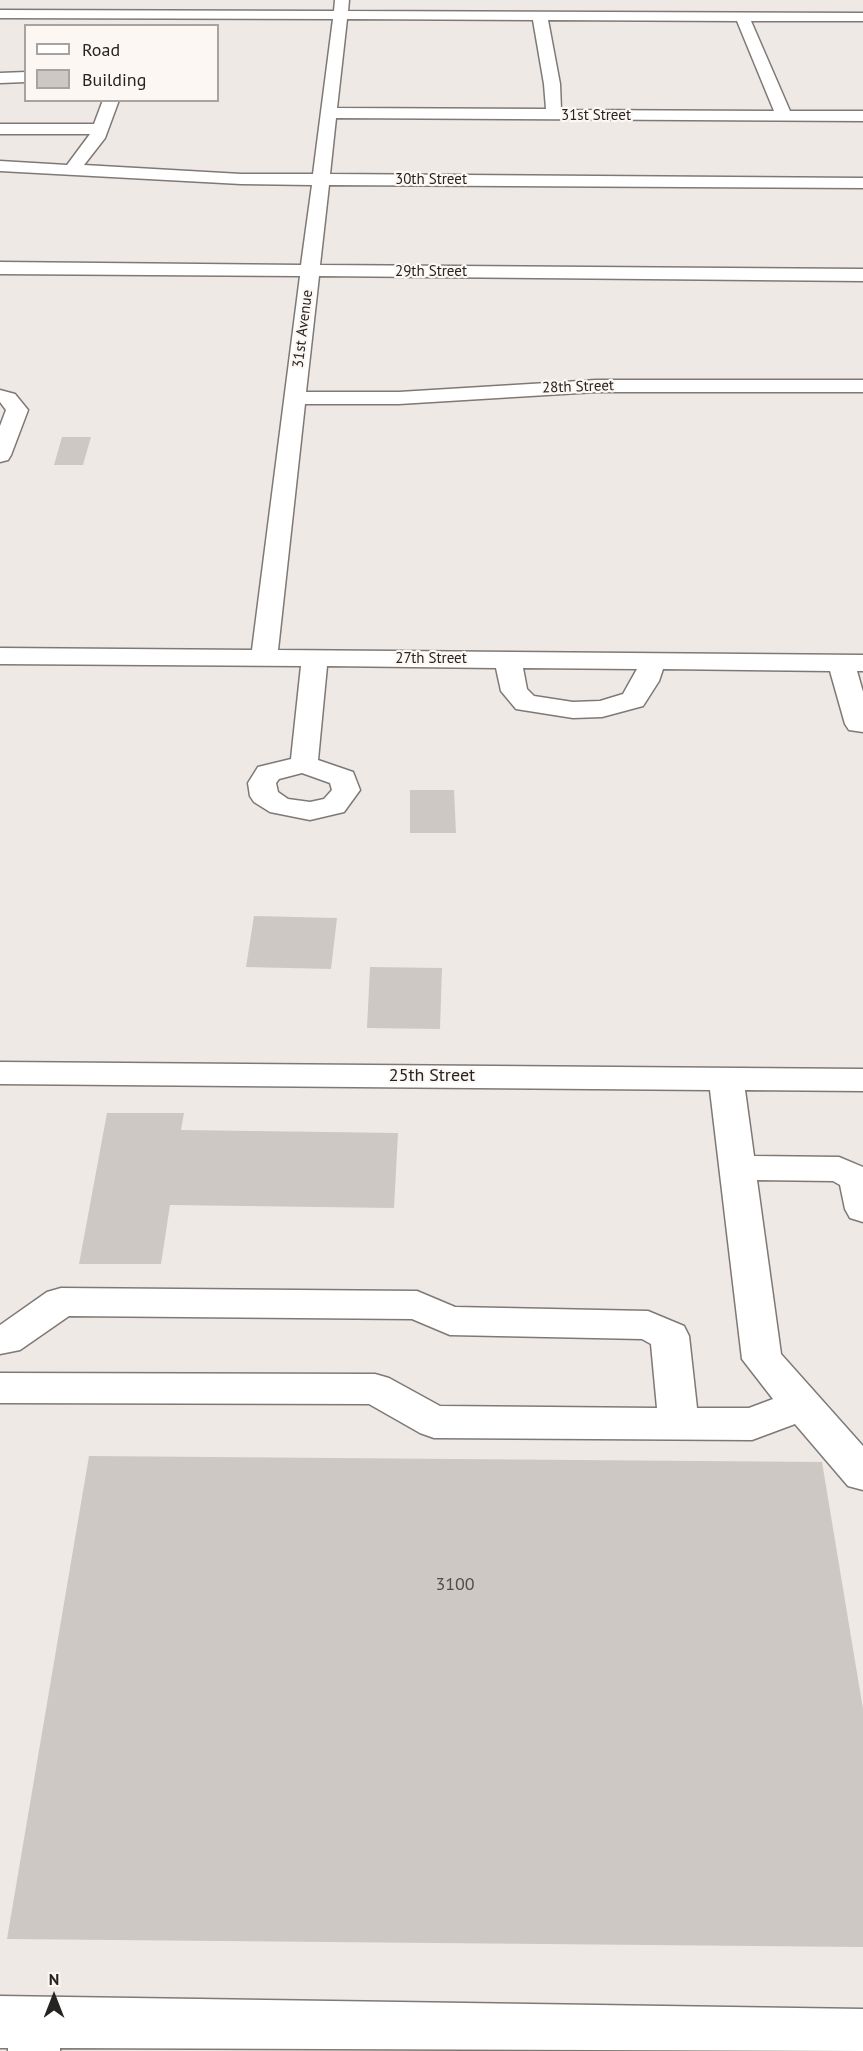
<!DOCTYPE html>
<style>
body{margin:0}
#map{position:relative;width:863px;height:2051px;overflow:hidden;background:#efe9e6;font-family:"PT Sans",sans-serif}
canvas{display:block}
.legend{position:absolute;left:24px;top:24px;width:195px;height:78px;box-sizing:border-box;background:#fdf7f3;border:2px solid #a7a3a0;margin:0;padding:8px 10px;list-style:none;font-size:18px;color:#262423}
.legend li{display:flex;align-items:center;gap:12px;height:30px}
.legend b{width:30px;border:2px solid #a7a3a0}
.north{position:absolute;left:24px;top:1967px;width:60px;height:60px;-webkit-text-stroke:4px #fdf7f3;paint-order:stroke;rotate:0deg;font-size:16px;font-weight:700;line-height:24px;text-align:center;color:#262423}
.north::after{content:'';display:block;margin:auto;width:21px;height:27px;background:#262423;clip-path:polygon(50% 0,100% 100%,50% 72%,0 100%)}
</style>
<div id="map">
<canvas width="863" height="2051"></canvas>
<ul class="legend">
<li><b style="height:8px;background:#fff"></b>Road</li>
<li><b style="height:16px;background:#cdc8c4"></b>Building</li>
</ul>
<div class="north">N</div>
</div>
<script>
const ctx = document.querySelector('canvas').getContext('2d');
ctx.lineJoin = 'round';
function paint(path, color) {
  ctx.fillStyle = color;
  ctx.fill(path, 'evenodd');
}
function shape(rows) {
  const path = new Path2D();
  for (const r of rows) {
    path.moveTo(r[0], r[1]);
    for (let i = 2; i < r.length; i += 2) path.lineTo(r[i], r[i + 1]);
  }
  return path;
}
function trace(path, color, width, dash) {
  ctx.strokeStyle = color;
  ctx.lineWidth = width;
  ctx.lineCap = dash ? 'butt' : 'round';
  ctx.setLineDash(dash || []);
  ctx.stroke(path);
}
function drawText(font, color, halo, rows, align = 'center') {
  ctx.font = font + ' "PT Sans",sans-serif';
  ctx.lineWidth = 4.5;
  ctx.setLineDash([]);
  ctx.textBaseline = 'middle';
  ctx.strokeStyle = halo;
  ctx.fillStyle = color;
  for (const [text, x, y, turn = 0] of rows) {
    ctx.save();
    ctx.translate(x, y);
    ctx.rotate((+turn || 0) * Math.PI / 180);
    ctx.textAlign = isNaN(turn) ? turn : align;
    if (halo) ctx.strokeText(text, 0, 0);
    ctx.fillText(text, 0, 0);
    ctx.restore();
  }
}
const building = shape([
 [62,437,91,437,83,465,54,465],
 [410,790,454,790,456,833,410,833],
 [254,916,337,918,331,969,246,967],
 [370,967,442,968,440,1029,367,1028],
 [107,1113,184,1113,181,1130,398,1133,394,1208,170,1205,161,1264,79,1264],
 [89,1456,822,1462,863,1709,863,1947,7,1939]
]);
const minor = shape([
 [335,0,349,0,348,11,863,13,863,21,751,21,790,111,863,111,863,121,336,118,330,174,863,178,863,188,329,185,320,265,863,269,863,281,319,276,306,392,399,392,596,380,863,380,863,392,596,392,399,404,305,404,278,650,863,655,863,671,857,671,863,692,863,732,849,730,845,724,830,671,663,669,659,681,643,706,602,717,573,718,516,709,501,691,496,668,327,666,318,760,353,772,360,790,344,812,310,820,270,812,254,802,250,796,248,783,258,767,291,759,301,666,0,664,0,648,252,650,300,276,0,274,0,262,301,265,312,185,241,184,0,171,0,161,67,165,90,134,0,134,0,124,94,124,103,100,119,100,105,138,84,165,241,174,313,174,333,19,0,18,0,10,334,11,335,0],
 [347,19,533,20,544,84,546,109,337,108,347,19],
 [548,20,737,21,774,111,561,110,560,84,548,20],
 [523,668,637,669,623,694,600,701,573,702,534,696,527,689,523,668],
 [302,773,330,783,332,790,324,799,310,802,288,799,278,792,276,783,279,779,302,773],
 [26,72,26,82,0,83,0,73,26,72],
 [0,390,15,394,28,410,11,455,8,460,0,462,0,426,6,410,0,402,0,390],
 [0,1062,863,1069,863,1091,745,1090,754,1156,839,1157,863,1167,863,1222,850,1218,845,1209,840,1185,833,1181,757,1180,781,1354,863,1446,863,1490,848,1486,795,1424,752,1440,434,1438,420,1433,369,1404,0,1403,0,1373,375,1374,389,1378,440,1406,657,1408,651,1344,642,1339,450,1335,412,1319,69,1316,20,1350,0,1354,0,1325,47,1292,61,1288,417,1291,455,1307,648,1311,684,1326,689,1336,697,1408,749,1408,773,1399,742,1359,710,1090,0,1084,0,1062],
 [0,1996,863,2009,863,2051,60,2048,60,2051,8,2051,8,2048,0,2048,0,1996]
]);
const farStreetnames = [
 ["31st Street",596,116],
 ["30th Street",431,180],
 ["29th Street",431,272],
 ["31st Avenue",303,329,-83],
 ["28th Street",578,387,-2],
 ["27th Street",431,659]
];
const streetNames = [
 ["25th Street",432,1076]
];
const nearNumbernames = [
 ["3100",455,1585]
];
paint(building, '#cdc8c4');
trace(minor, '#7e7976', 3);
paint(minor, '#fff');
drawText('15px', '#262423', '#fdf7f3', farStreetnames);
drawText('18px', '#262423', '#fdf7f3', streetNames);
drawText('18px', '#504d4b', null, nearNumbernames);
</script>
